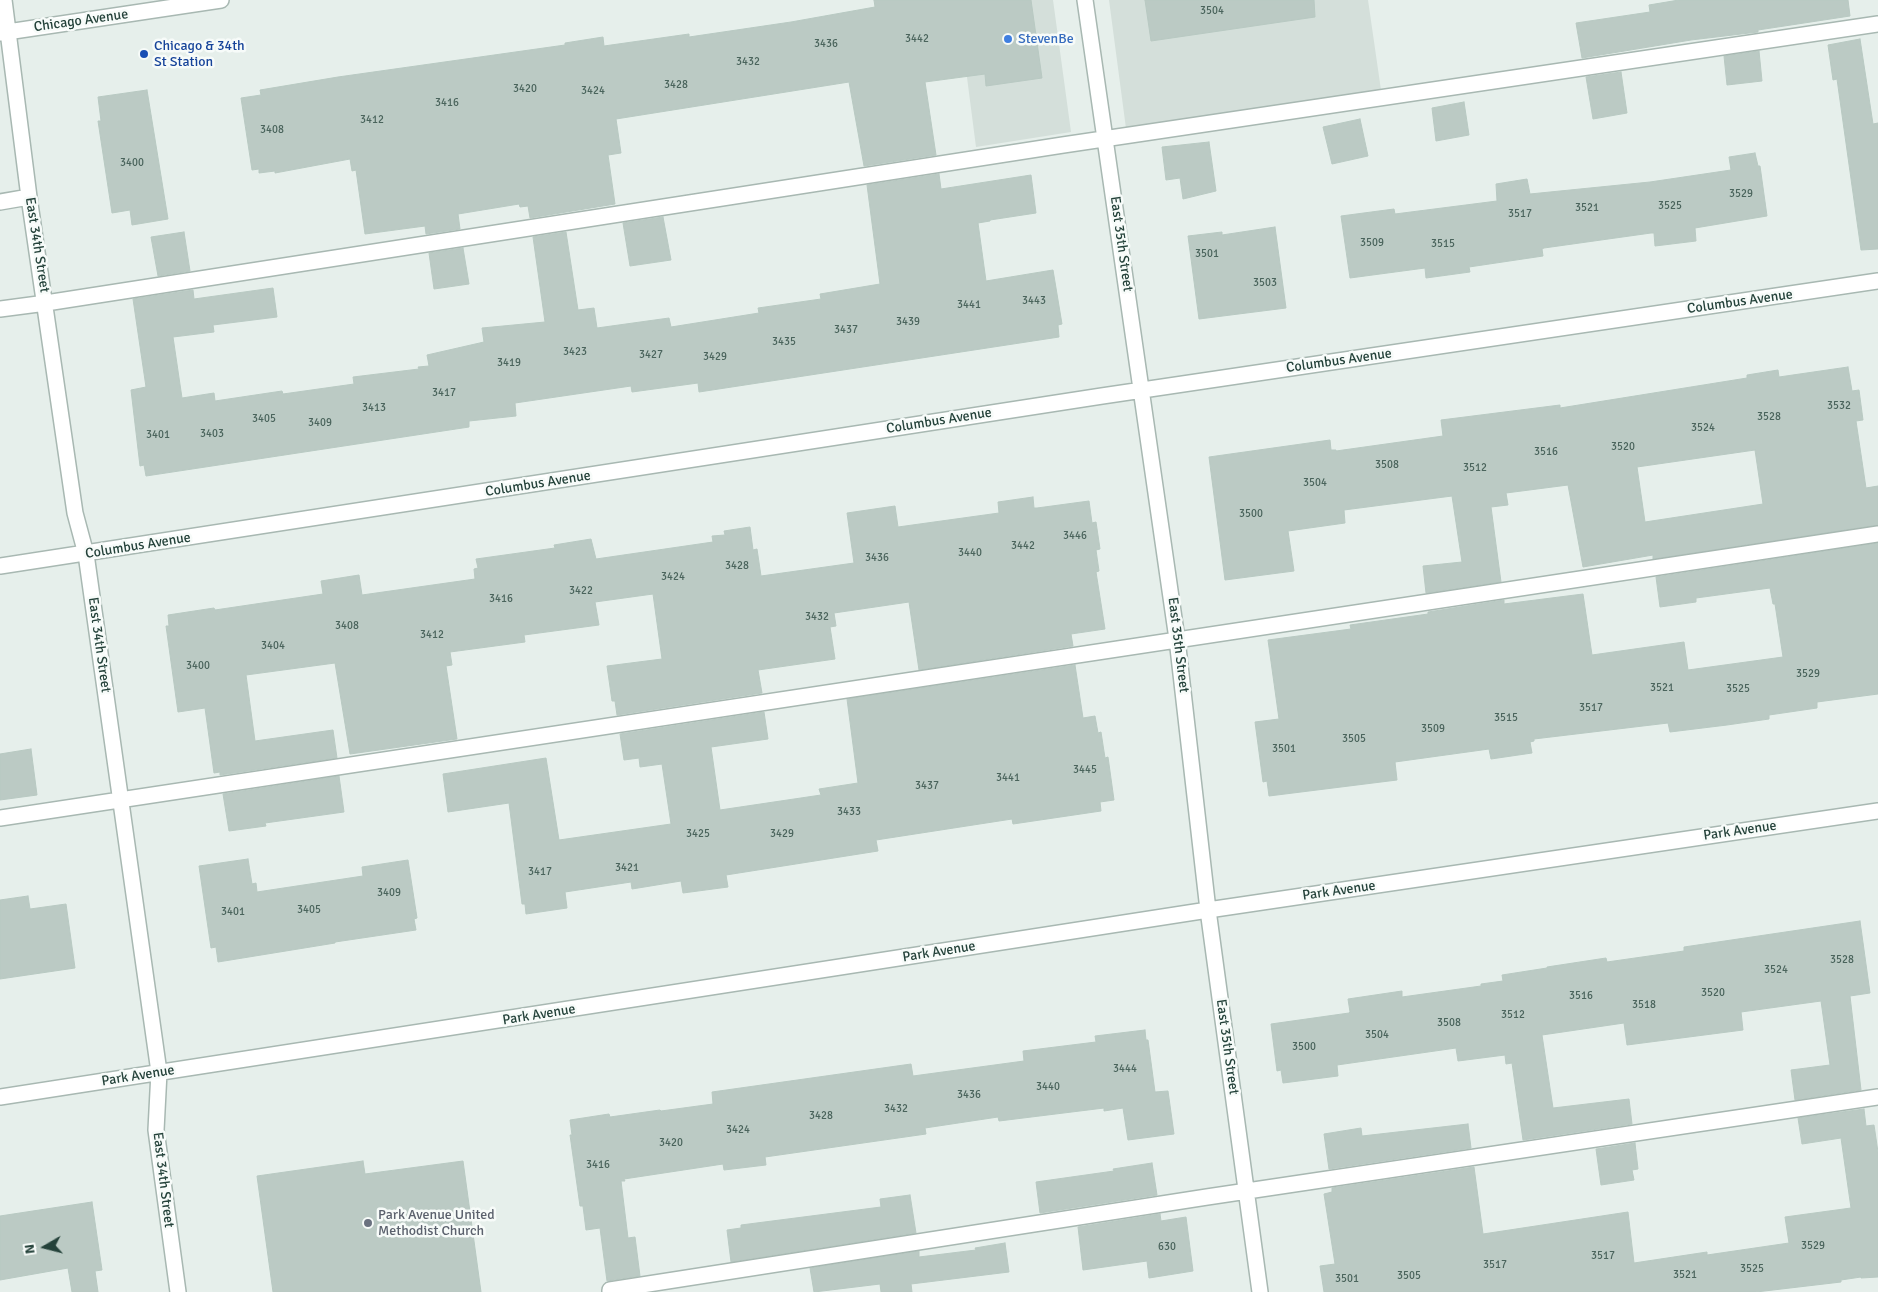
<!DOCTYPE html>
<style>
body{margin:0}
#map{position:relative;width:1878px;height:1292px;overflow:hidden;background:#e6efeb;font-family:Signika,sans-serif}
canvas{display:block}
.north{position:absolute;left:20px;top:1222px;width:50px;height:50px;-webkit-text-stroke:4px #f7fbf9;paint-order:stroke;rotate:262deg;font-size:14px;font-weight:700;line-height:20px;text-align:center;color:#24423a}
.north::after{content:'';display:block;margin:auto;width:18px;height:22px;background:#24423a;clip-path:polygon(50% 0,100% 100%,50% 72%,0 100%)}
</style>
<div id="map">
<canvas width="1878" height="1292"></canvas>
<div class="north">N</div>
</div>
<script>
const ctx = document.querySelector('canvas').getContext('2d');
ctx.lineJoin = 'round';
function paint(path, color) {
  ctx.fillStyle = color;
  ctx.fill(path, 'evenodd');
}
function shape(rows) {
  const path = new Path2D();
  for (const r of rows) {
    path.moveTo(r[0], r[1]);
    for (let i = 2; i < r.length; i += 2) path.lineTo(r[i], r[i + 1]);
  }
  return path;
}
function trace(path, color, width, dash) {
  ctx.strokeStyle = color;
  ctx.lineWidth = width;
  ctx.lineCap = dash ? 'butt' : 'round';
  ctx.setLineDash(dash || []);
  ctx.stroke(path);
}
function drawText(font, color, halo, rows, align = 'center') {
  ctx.font = font + ' Signika,sans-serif';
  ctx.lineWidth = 5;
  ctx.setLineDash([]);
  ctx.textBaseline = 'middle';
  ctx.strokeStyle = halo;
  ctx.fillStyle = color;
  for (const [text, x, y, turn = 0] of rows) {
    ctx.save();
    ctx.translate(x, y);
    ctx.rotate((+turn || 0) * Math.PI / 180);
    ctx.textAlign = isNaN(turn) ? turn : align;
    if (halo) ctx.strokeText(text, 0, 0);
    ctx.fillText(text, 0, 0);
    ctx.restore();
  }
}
const built = shape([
 [957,0,1053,0,1071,132,976,147],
 [1109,0,1368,0,1382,97,1127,136]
]);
const building = shape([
 [874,0,1031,0,1042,78,986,86,985,74,925,82,936,155,864,166,849,82,616,119,621,153,608,155,615,204,530,218,528,206,520,207,519,204,458,214,460,229,426,234,425,226,365,234,356,170,352,171,350,159,275,173,275,171,259,173,259,169,252,170,241,98,261,95,260,90,338,77,565,45,565,43,603,37,604,46,689,34,689,37,791,22,875,7,874,0],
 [1145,0,1314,0,1315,17,1151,41,1145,0],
 [1679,0,1848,0,1850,16,1758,30,1758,32,1691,40,1582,58,1576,23,1650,12,1649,5,1679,0],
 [1860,39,1873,124,1878,123,1878,249,1861,250,1837,79,1833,80,1828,45,1860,39],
 [1759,51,1762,81,1727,85,1724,56,1759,51],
 [1621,72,1627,113,1593,119,1586,77,1621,72],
 [147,90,168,219,132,225,130,210,112,213,98,121,101,121,98,97,147,90],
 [1464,102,1469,135,1436,141,1432,108,1464,102],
 [1360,119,1368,156,1332,164,1323,127,1360,119],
 [1209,142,1216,191,1183,199,1180,178,1166,180,1162,147,1209,142],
 [1755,153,1758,166,1760,166,1767,216,1695,228,1696,241,1655,246,1654,233,1651,233,1544,248,1542,249,1543,256,1469,267,1470,272,1426,278,1425,268,1350,278,1341,216,1394,209,1395,214,1497,201,1496,184,1527,179,1530,194,1650,182,1731,170,1729,157,1755,153],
 [939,174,941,189,1031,175,1036,213,990,220,990,221,978,223,986,281,1053,270,1062,324,1058,325,1059,337,699,392,698,383,632,392,631,386,515,403,516,416,469,421,469,427,146,476,144,465,140,466,131,390,146,387,133,299,193,290,194,299,273,288,277,317,213,325,214,332,173,337,182,398,214,393,215,401,282,391,283,394,354,384,353,377,419,369,418,367,429,366,427,355,484,342,482,328,545,322,533,237,566,232,578,310,594,308,597,328,669,318,671,327,759,313,758,308,821,299,820,294,880,284,867,185,939,174],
 [663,217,671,260,630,266,623,223,663,217],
 [1275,227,1286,308,1199,319,1188,236,1222,232,1222,235,1275,227],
 [184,232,190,271,158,276,151,237,184,232],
 [463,248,469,284,434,289,429,253,463,248],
 [1848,367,1852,391,1859,390,1863,420,1856,421,1866,488,1878,486,1878,525,1653,559,1653,555,1583,567,1568,485,1506,493,1508,505,1491,507,1501,582,1426,593,1423,566,1462,562,1452,496,1344,510,1345,523,1288,531,1294,571,1225,580,1209,457,1330,440,1331,450,1336,450,1336,451,1443,436,1441,420,1560,405,1560,408,1747,378,1747,375,1778,370,1779,377,1848,367],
 [1755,450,1763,504,1645,522,1637,467,1755,450],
 [1033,497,1034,508,1037,508,1089,501,1092,523,1096,522,1100,549,1096,550,1099,571,1096,572,1105,629,1071,634,1073,646,919,670,909,602,834,613,836,626,830,627,835,659,758,670,762,693,617,715,615,701,612,701,607,666,662,659,653,594,595,602,599,625,524,635,525,642,450,652,452,665,446,666,457,739,350,754,335,663,246,675,255,741,333,730,337,758,220,775,220,772,214,773,205,708,178,712,166,626,169,626,168,615,214,608,215,610,323,594,321,581,359,575,362,595,475,579,474,569,478,568,476,559,555,548,554,545,591,539,596,559,713,542,712,536,725,535,724,531,750,527,753,550,757,549,761,576,854,563,847,513,895,506,898,527,999,513,998,502,1033,497],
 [1878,543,1878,694,1817,702,1817,708,1769,715,1769,719,1727,725,1670,732,1668,723,1534,739,1534,741,1530,742,1532,753,1491,759,1489,749,1395,762,1397,780,1269,796,1267,781,1263,782,1255,722,1279,719,1268,640,1351,629,1350,625,1428,614,1428,612,1504,600,1504,604,1583,594,1592,655,1684,642,1688,670,1783,657,1775,604,1773,604,1770,588,1696,598,1696,602,1660,607,1656,577,1878,543],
 [1075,665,1083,718,1095,716,1098,733,1101,732,1105,758,1108,757,1114,800,1100,802,1101,811,1013,824,1012,819,876,840,878,851,726,875,728,887,683,893,681,881,632,889,631,882,565,892,567,908,526,914,525,904,522,904,509,803,448,812,443,774,546,758,559,840,671,824,662,764,640,767,639,758,624,760,620,734,764,712,768,739,711,747,720,810,821,795,819,789,858,783,847,699,1075,665],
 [31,749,37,795,0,800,0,754,31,749],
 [339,776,344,812,265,823,266,826,229,831,223,794,339,776],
 [248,859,252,884,256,883,257,892,363,876,362,867,408,860,417,918,414,919,416,930,335,942,335,943,218,962,216,947,211,948,199,866,248,859],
 [28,896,30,909,66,904,75,968,0,979,0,900,28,896],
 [1860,921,1870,993,1850,996,1861,1090,1795,1100,1791,1070,1830,1065,1821,1001,1741,1012,1743,1030,1627,1045,1624,1023,1542,1035,1553,1108,1629,1099,1632,1124,1523,1140,1512,1063,1506,1064,1505,1055,1458,1061,1456,1048,1337,1065,1338,1076,1283,1083,1281,1070,1277,1071,1271,1024,1349,1013,1350,1012,1348,999,1402,991,1402,997,1481,986,1481,984,1503,981,1502,975,1547,968,1547,967,1606,958,1607,962,1684,951,1684,947,1860,921],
 [1145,1030,1146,1040,1148,1040,1155,1092,1168,1091,1174,1134,1128,1140,1123,1108,1104,1111,1104,1108,999,1121,998,1117,925,1128,926,1134,765,1157,766,1165,724,1170,723,1164,624,1179,625,1181,621,1181,628,1238,635,1237,640,1276,607,1281,600,1228,586,1230,583,1206,580,1206,570,1135,572,1135,570,1120,609,1114,610,1117,660,1110,661,1111,713,1104,712,1092,911,1064,913,1076,1024,1061,1023,1051,1096,1042,1095,1036,1145,1030],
 [1864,1109,1866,1126,1874,1125,1878,1152,1878,1277,1861,1278,1861,1277,1841,1280,1841,1282,1756,1292,1324,1292,1320,1266,1335,1264,1324,1194,1332,1192,1332,1188,1474,1167,1483,1234,1628,1212,1634,1263,1707,1252,1707,1255,1789,1243,1785,1217,1851,1208,1841,1138,1802,1144,1798,1118,1864,1109],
 [1468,1124,1471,1148,1329,1169,1324,1134,1361,1128,1362,1136,1468,1124],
 [1635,1143,1638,1169,1632,1170,1634,1180,1601,1185,1596,1149,1635,1143],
 [363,1161,365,1174,463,1161,481,1292,273,1292,257,1176,363,1161],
 [1152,1163,1157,1195,1040,1213,1036,1182,1114,1171,1113,1169,1152,1163],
 [910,1195,916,1233,731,1262,727,1230,741,1228,741,1225,881,1207,880,1199,910,1195],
 [92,1202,102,1270,95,1271,98,1292,72,1292,68,1268,0,1280,0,1216,92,1202],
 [1160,1214,1161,1221,1186,1217,1193,1271,1149,1278,1147,1261,1083,1270,1078,1227,1160,1214],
 [1005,1243,1009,1272,911,1284,912,1292,881,1292,880,1284,814,1292,810,1268,919,1251,919,1257,976,1250,975,1248,1005,1243]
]);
const minor = shape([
 [4,0,29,197,75,513,86,554,159,1072,156,1130,178,1292],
 [1085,0,1177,639,1208,910,1260,1292],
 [0,33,221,0],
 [0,202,29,197],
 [0,309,46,303,1063,145,1878,24],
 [0,566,1102,396,1878,281],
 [0,818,1878,534],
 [0,1097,1208,910,1878,811],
 [610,1292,610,1290,1207,1197,1878,1097]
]);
const markers = [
 [1008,39,5,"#3f7fe0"],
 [144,54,5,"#1a4fb4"],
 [368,1223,5,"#6b7280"]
];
const numberNames = [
 ["3504",1212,11],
 ["3442",917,39],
 ["3436",826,44],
 ["3432",748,62],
 ["3428",676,85],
 ["3420",525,89],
 ["3424",593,91],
 ["3416",447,103],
 ["3412",372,120],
 ["3408",272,130],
 ["3400",132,163],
 ["3529",1741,194],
 ["3525",1670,206],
 ["3521",1587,208],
 ["3517",1520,214],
 ["3509",1372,243],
 ["3515",1443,244],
 ["3501",1207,254],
 ["3503",1265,283],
 ["3443",1034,301],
 ["3441",969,305],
 ["3439",908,322],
 ["3437",846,330],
 ["3435",784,342],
 ["3423",575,352],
 ["3427",651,355],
 ["3429",715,357],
 ["3419",509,363],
 ["3417",444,393],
 ["3532",1839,406],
 ["3413",374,408],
 ["3528",1769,417],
 ["3405",264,419],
 ["3409",320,423],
 ["3524",1703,428],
 ["3403",212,434],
 ["3401",158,435],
 ["3520",1623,447],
 ["3516",1546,452],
 ["3508",1387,465],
 ["3512",1475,468],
 ["3504",1315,483],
 ["3500",1251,514],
 ["3446",1075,536],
 ["3442",1023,546],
 ["3440",970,553],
 ["3436",877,558],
 ["3428",737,566],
 ["3424",673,577],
 ["3422",581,591],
 ["3416",501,599],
 ["3432",817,617],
 ["3408",347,626],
 ["3412",432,635],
 ["3404",273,646],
 ["3400",198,666],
 ["3529",1808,674],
 ["3521",1662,688],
 ["3525",1738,689],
 ["3517",1591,708],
 ["3515",1506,718],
 ["3509",1433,729],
 ["3505",1354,739],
 ["3501",1284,749],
 ["3445",1085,770],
 ["3441",1008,778],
 ["3437",927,786],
 ["3433",849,812],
 ["3425",698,834],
 ["3429",782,834],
 ["3421",627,868],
 ["3417",540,872],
 ["3409",389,893],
 ["3405",309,910],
 ["3401",233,912],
 ["3528",1842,960],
 ["3524",1776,970],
 ["3520",1713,993],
 ["3516",1581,996],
 ["3518",1644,1005],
 ["3512",1513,1015],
 ["3508",1449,1023],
 ["3504",1377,1035],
 ["3500",1304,1047],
 ["3444",1125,1069],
 ["3440",1048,1087],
 ["3436",969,1095],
 ["3432",896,1109],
 ["3428",821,1116],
 ["3424",738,1130],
 ["3420",671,1143],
 ["3416",598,1165],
 ["3529",1813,1246],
 ["630",1167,1247],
 ["3517",1603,1256],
 ["3517",1495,1265],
 ["3525",1752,1269],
 ["3521",1685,1275],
 ["3505",1409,1276],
 ["3501",1347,1279]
];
const streetNames = [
 ["Chicago Avenue",81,21,-8],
 ["East 35th Street",1121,244,82],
 ["East 34th Street",37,245,81],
 ["Columbus Avenue",1740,302,-8],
 ["Columbus Avenue",1339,361,-8],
 ["Columbus Avenue",939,421,-9],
 ["Columbus Avenue",538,484,-9],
 ["Columbus Avenue",138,546,-9],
 ["East 34th Street",99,645,82],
 ["East 35th Street",1178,645,83],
 ["Park Avenue",1740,831,-8],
 ["Park Avenue",1339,891,-8],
 ["Park Avenue",939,952,-9],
 ["Park Avenue",539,1015,-9],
 ["East 35th Street",1227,1047,82],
 ["Park Avenue",138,1076,-9],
 ["East 34th Street",163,1180,83]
];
const shopNames = [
 ["StevenBe",1018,39]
];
const transitNames = [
 ["Chicago & 34th",154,46],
 ["St Station",154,62]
];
const worshipNames = [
 ["Park Avenue United",378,1215],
 ["Methodist Church",378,1231]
];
paint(built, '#d4dfda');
paint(building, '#bbcac4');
trace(building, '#b8c9c2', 1);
trace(minor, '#a8b8b2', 18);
trace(minor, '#fff', 15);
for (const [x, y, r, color] of markers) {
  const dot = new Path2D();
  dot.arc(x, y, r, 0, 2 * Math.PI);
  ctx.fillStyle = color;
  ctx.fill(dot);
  trace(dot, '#f7fbf9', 2);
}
drawText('11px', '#4a645c', null, numberNames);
drawText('14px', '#24423a', '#f7fbf9', streetNames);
drawText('14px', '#366cbe', '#f7fbf9', shopNames, 'left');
drawText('14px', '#164399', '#f7fbf9', transitNames, 'left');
drawText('14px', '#5b616d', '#f7fbf9', worshipNames, 'left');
</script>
